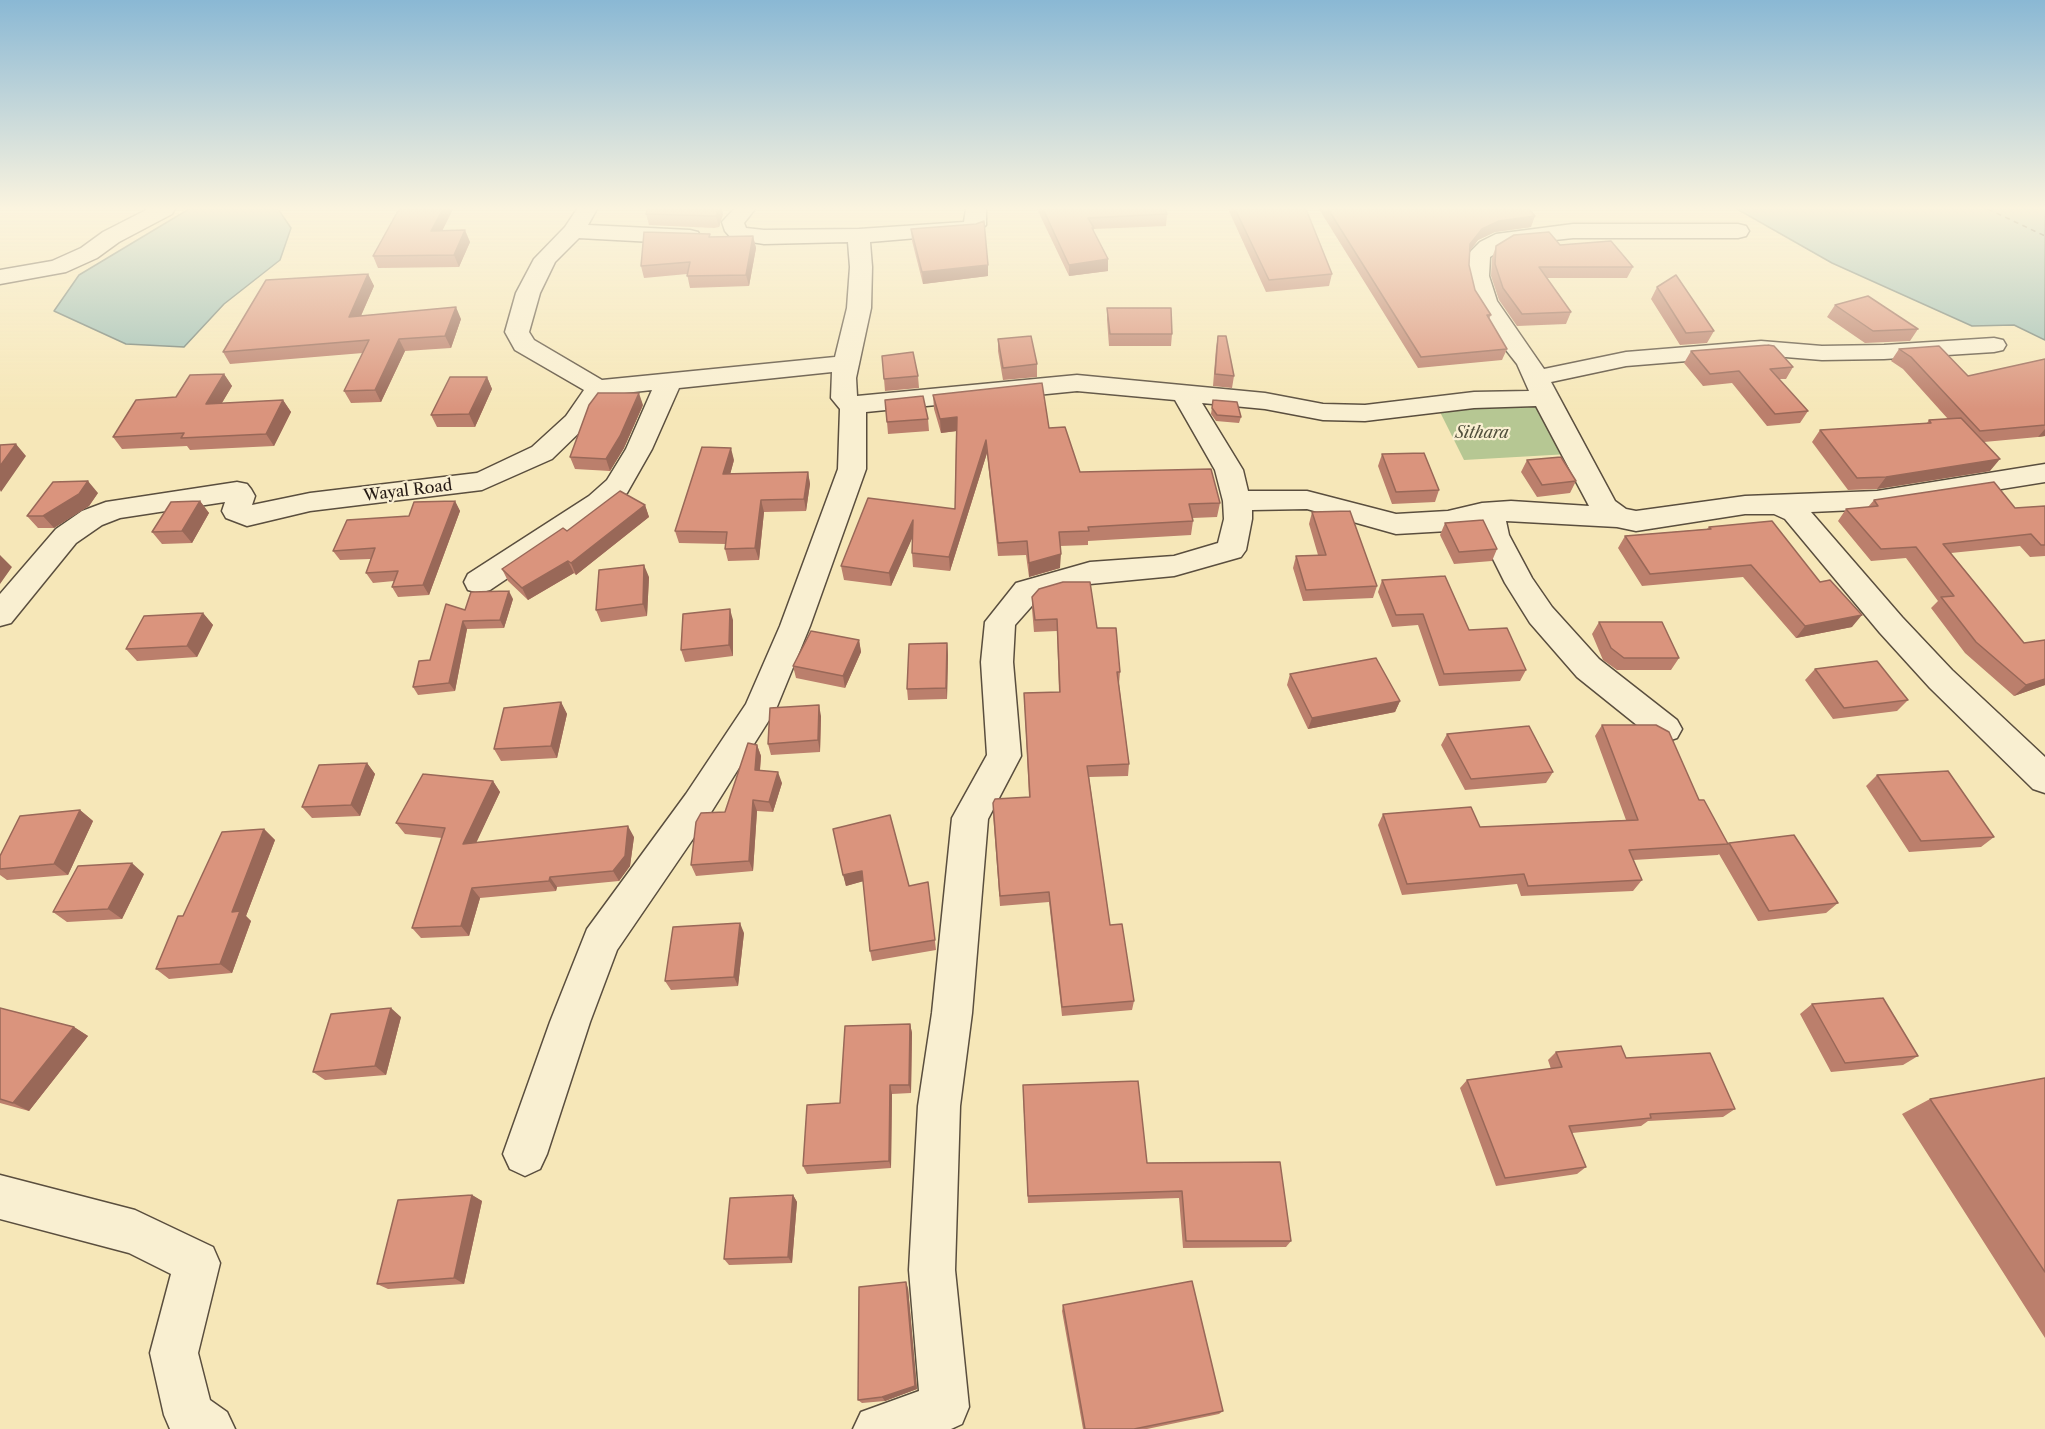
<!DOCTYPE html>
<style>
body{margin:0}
canvas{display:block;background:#f6e7b8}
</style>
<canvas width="2045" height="1429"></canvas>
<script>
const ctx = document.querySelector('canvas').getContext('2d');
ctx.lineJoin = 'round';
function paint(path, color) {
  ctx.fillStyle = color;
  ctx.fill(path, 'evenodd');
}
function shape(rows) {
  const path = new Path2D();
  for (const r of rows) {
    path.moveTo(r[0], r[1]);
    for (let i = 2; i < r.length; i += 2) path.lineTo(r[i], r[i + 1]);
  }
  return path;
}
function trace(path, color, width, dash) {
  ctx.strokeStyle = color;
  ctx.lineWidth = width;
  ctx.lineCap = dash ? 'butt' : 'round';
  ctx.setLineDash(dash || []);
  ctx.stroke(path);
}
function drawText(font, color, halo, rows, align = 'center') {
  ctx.font = font + ' "Libre Caslon Text",serif';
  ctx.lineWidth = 4.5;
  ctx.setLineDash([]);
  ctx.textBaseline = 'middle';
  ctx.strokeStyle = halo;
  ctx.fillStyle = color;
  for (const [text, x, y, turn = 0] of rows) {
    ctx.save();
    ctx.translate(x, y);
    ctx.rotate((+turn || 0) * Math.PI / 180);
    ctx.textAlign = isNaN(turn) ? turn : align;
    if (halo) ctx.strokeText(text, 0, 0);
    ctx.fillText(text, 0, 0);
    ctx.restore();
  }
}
const green = shape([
 [1539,405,1569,454,1464,460,1439,410]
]);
const water = shape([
 [189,209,278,209,291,228,280,260,224,304,184,347,126,344,54,311,79,275,189,209],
 [1737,209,2045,209,2045,340,2014,325,1972,326,1832,263,1737,209]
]);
const ferry = shape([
 [1988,209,2045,236]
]);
const minor = shape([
 [148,209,175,209,172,214,119,242,97,258,66,272,0,284,0,270,52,261,81,248,103,232,148,209],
 [577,209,597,209,588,225,690,230,698,232,701,237,698,242,690,244,579,238,555,262,540,293,529,332,534,340,602,380,835,357,847,308,850,267,848,242,764,244,732,239,725,231,722,222,734,209,755,209,744,223,746,228,764,230,859,229,964,222,966,209,986,209,986,225,976,233,870,242,872,267,871,308,856,378,857,396,1077,375,1265,393,1323,404,1365,405,1474,392,1529,391,1517,364,1495,336,1473,301,1467,276,1468,256,1471,251,1480,242,1496,234,1573,224,1738,224,1746,226,1749,231,1746,236,1738,238,1573,238,1509,245,1490,257,1489,276,1497,301,1544,369,1626,352,1761,341,1822,346,1884,345,1994,338,2003,340,2006,345,2003,350,1994,352,1884,359,1822,360,1761,355,1626,366,1551,382,1615,501,1626,509,1636,511,1745,496,1877,491,2045,464,2045,482,1877,509,1811,512,1902,617,1952,670,2045,757,2045,793,2033,789,1930,688,1880,633,1785,519,1774,514,1745,514,1636,531,1617,527,1506,521,1509,535,1532,578,1552,607,1599,659,1677,720,1682,729,1677,738,1665,742,1653,738,1577,677,1530,623,1505,583,1481,535,1478,524,1448,531,1396,534,1307,509,1252,510,1252,519,1246,550,1241,557,1174,576,1090,584,1038,599,1015,625,1013,662,1021,756,988,819,972,1013,960,1106,955,1270,969,1407,962,1424,951,1429,853,1429,861,1412,919,1391,909,1270,918,1106,932,1013,952,818,987,755,981,662,985,622,1016,583,1090,562,1174,556,1218,543,1224,519,1223,501,1215,470,1175,400,1077,391,866,412,866,469,810,626,776,709,710,814,617,950,590,1022,547,1154,540,1169,525,1176,510,1169,503,1154,550,1022,587,929,686,794,746,704,780,626,838,469,840,409,831,398,832,372,679,388,652,449,627,493,609,510,490,590,479,593,468,590,464,582,468,574,589,496,607,480,626,449,652,390,606,395,584,428,552,459,482,490,310,511,247,526,226,518,222,511,225,502,120,518,102,525,76,543,11,623,0,626,0,594,56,529,82,511,106,502,237,482,247,484,251,489,255,496,252,505,310,493,477,473,532,447,566,416,584,390,515,350,505,332,516,293,534,259,565,227,577,209],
 [1202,403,1265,409,1323,420,1365,421,1474,408,1536,406,1589,506,1511,501,1482,503,1448,511,1396,514,1307,491,1248,491,1243,470,1202,403],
 [0,1175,135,1210,213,1247,220,1263,198,1353,210,1400,227,1412,235,1429,170,1429,164,1415,150,1353,171,1274,129,1253,0,1219,0,1175]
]);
const wall = shape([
 [453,209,442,231,470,242,459,267,378,268,373,256],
 [1037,209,1165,209,1167,214,1166,226,1094,229,1094,232,1108,271,1069,276],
 [1228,209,1306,209,1332,274,1329,286,1266,292],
 [1319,209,1529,209,1531,227,1495,232,1478,240,1469,252,1469,265,1475,290,1491,315,1489,319,1507,349,1502,360,1418,368],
 [646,214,723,214,719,227,714,228,649,225],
 [911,229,988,276,923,284,912,241],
 [753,236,756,248,749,286,690,288,687,274,644,278,641,266,711,237],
 [1560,245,1633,267,1627,278,1547,278,1571,312,1566,324,1517,326,1499,300,1491,276,1492,258,1496,246],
 [368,274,374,286,361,316,461,319,451,348,405,351,381,402,351,403,344,391,363,353,230,364,223,352],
 [1657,287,1714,331,1707,343,1680,345,1651,299],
 [1835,305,1918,329,1910,341,1865,343,1827,317],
 [1107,308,1172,334,1171,346,1109,346,1107,320],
 [1218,336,1234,376,1232,388,1213,386,1216,348],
 [998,339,1037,364,1037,377,1003,380,998,351],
 [1899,349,1968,376,2045,359,2045,436,2038,437,1984,442,1990,471,1877,489,1848,490,1812,442,1820,430,1927,423,1929,420,1948,419,1903,369,1891,361],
 [1691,351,1793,367,1786,379,1779,379,1808,411,1800,423,1767,426,1732,383,1703,386,1684,363],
 [224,374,232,386,222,403,283,400,291,412,274,446,190,450,187,446,122,449,113,437,176,397],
 [918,376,919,388,885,391,884,379],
 [487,377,492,389,475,427,437,427,431,415],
 [933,395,1049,428,1080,472,1220,503,1217,517,1193,518,1193,521,1191,535,1088,541,1088,545,1060,546,1060,568,1029,577,1026,555,998,556,987,453,950,571,913,567,912,553,912,538,891,586,844,580,841,566,955,509,956,431,941,433,934,409],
 [1213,400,1241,417,1239,423,1216,421,1211,414],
 [643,405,624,448,610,471,575,469,570,457],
 [928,419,929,431,888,434,887,422],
 [1382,454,1439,490,1435,502,1392,504,1378,466],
 [734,460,730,474,808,472,810,484,806,511,764,512,759,560,728,561,725,549,725,544,679,543,675,531],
 [1527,460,1576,481,1570,493,1537,497,1521,472],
 [98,493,89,506,54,528,38,528,27,516],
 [1874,500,2015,508,2045,506,2045,556,2030,557,2020,546,1951,553,2024,643,2045,640,2045,685,2014,696,1965,653,1931,608,1938,601,1906,558,1871,561,1838,521,1846,509,1868,507],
 [200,501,209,513,192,543,162,544,152,532],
 [455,501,460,511,429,595,398,597,392,587,394,581,373,583,366,573,371,559,340,560,333,551,409,516],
 [645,505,649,517,576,575,574,573,528,600,508,581,502,569,567,531],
 [1312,512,1377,586,1373,598,1303,601,1293,568,1296,556,1318,555,1309,524],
 [1445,523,1497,549,1492,561,1454,564,1440,535],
 [1709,527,1820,582,1852,627,1796,638,1743,577,1642,586,1618,548,1625,536,1707,529],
 [649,577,647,616,601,622,596,610],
 [1382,580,1526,670,1520,681,1439,686,1418,625,1392,627,1378,592],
 [1032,597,1097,628,1120,672,1119,684,1129,764,1128,776,1089,777,1110,925,1134,1001,1132,1010,1062,1016,1049,902,1000,906,993,814,1029,797,1024,693,1059,692,1057,631,1034,632,1032,609],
 [513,599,504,628,467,629,455,691,418,695,413,687,430,660,465,610],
 [203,613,213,625,197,657,137,661,126,649],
 [733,620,733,656,685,662,681,650],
 [1599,622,1679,658,1671,670,1617,670,1603,660,1592,634],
 [859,640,861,652,845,688,796,678,793,666],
 [947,643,948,655,947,699,908,700,907,689],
 [1815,669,1908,700,1897,711,1833,719,1805,680],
 [1290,674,1400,701,1395,712,1308,729,1287,685],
 [561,702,567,714,557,758,501,761,494,749],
 [821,716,820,752,771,755,768,744],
 [1602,725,1699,800,1727,844,1729,843,1838,903,1826,913,1758,921,1719,854,1718,855,1633,860,1642,880,1633,891,1521,896,1517,884,1402,895,1378,825,1383,814,1480,827,1626,820,1595,736],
 [1447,734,1553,772,1546,783,1465,790,1441,745],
 [757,745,761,756,760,770,782,783,773,812,757,811,753,871,696,876,691,865,725,812],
 [367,763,375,774,360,816,312,818,302,807],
 [1877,775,1994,837,1981,847,1909,852,1866,786],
 [493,781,500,792,476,842,634,837,630,866,619,881,557,887,556,891,480,898,469,936,421,938,412,928,442,838,405,834,396,823],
 [80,810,93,821,68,875,7,880,0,875,0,856],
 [264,829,275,840,246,916,251,921,232,973,169,979,156,969,183,916],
 [833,829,909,886,928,882,936,950,872,961,870,951,863,881,846,886],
 [144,874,122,919,67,922,53,912],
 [744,933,738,986,671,990,665,981],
 [1812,1004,1918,1056,1903,1065,1831,1072,1800,1014],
 [0,1008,74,1027,88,1036,29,1111,0,1103],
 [401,1017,386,1075,325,1080,313,1072],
 [910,1024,912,1033,911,1093,892,1094,891,1168,807,1174,803,1166,840,1103],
 [1556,1052,1626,1058,1735,1109,1723,1117,1648,1121,1641,1126,1572,1133,1586,1167,1577,1174,1496,1186,1460,1088,1467,1080,1551,1069,1548,1060],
 [2045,1078,2045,1338,1902,1114,1930,1099],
 [1023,1093,1147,1163,1291,1241,1286,1247,1183,1248,1179,1198,1028,1203],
 [472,1195,482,1201,464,1284,388,1289,377,1284],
 [793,1195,797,1202,792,1263,729,1265,724,1259],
 [908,1288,917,1389,885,1401,862,1403,858,1400],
 [1063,1305,1223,1411,1219,1414,1147,1429,1083,1429,1062,1311]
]);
const shadedWall = shape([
 [443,209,453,209,436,243,431,231],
 [718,209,722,209,723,214,719,227,716,216],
 [1535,216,1531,227,1495,232,1478,240,1466,256,1470,244,1482,229,1499,221],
 [465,230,470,242,459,267,454,255],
 [753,236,756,248,749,286,746,275],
 [1108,259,1108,271,1069,276,1069,265],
 [988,265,988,276,923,284,922,272],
 [368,274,374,286,355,329,349,317],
 [456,307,461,319,451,348,445,336],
 [399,339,405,351,381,402,375,390],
 [224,374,232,386,214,416,206,404],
 [487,377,492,389,475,427,469,414],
 [639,393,643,405,624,448,610,471,606,459],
 [283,400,291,412,274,446,266,434],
 [957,417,957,431,941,433,940,419],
 [2045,429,2045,436,2038,437],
 [986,440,987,453,950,571,949,557],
 [16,444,26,456,1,492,0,490,0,466],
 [731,448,734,460,727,486,723,474],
 [2000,459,1990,471,1877,489,1886,477],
 [808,472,810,484,806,511,804,499],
 [88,481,98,493,89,506,54,528,43,516],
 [761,500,764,512,759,560,755,548],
 [200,501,209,513,192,543,182,531],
 [455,501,460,511,429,595,423,585],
 [645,505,649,517,576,575,571,563],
 [913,520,914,534,891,586,889,573],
 [1061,554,1060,568,1029,577,1029,563],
 [0,555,12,567,0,584],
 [568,561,574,573,528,600,522,588],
 [644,565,649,577,647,616,643,604],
 [509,591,513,599,504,628,500,620],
 [730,609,733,620,733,656,729,645],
 [203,613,213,625,197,657,187,646],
 [1862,615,1852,627,1796,638,1805,626],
 [463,621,467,629,455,691,449,683],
 [859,640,861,652,845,688,843,676],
 [947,643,948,655,947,699,946,688],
 [2045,679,2045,685,2014,696,2026,685],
 [1400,701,1395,712,1308,729,1312,718],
 [561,702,567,714,557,758,551,746],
 [819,705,821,716,820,752,818,740],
 [757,745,761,756,759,781,755,770],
 [367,763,375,774,360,816,351,805],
 [778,772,782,783,773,812,769,802],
 [493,781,500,792,471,854,463,844],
 [753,800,757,811,753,871,749,861],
 [80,810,93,821,68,875,54,864],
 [628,826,634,837,630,866,619,881,613,871],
 [264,829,275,840,246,916,251,921,232,973,220,964,232,912],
 [132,863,144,874,122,919,108,909],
 [862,871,864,881,846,886,843,875],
 [550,877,557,887,556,891,549,881],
 [472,888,480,898,469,936,461,926],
 [740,923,744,933,738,986,734,977],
 [391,1008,401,1017,386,1075,375,1066],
 [910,1024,912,1033,911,1093,909,1085],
 [74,1027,88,1036,29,1111,13,1103],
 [890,1085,892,1094,891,1168,889,1161],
 [472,1195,482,1201,464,1284,454,1278],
 [793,1195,797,1202,792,1263,788,1257],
 [906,1282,908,1288,917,1389,885,1401,882,1397]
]);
const building = shape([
 [399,209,443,209,431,231,465,230,454,255,373,256,399,209],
 [647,209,718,209,716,216,711,216,646,214,647,209],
 [1043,209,1165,209,1167,214,1088,218,1094,228,1092,228,1108,259,1069,265,1043,209],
 [1235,209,1306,209,1332,274,1269,280,1235,209],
 [1328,209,1529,209,1535,216,1499,221,1482,229,1470,244,1469,265,1475,290,1491,315,1487,315,1507,349,1421,357,1328,209],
 [984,221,988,265,922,272,911,229,976,224,984,221],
 [644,232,710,234,709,237,753,236,746,275,687,276,690,262,641,266,644,232],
 [1549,232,1560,245,1611,241,1633,267,1539,267,1571,312,1522,314,1503,288,1495,264,1496,246,1514,235,1549,232],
 [368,274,349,317,456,307,445,336,399,339,375,390,344,391,369,340,223,352,266,280,368,274],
 [1676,275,1714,331,1686,333,1657,287,1676,275],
 [1868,296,1918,329,1873,331,1835,305,1868,296],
 [1107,308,1171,308,1172,334,1110,334,1107,308],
 [1031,336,1037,364,1003,368,998,339,1031,336],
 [1218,336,1226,336,1234,376,1215,374,1218,336],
 [1768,345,1774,346,1793,367,1770,369,1808,411,1775,414,1739,371,1710,374,1691,351,1768,345],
 [1939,346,1968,376,2045,359,2045,425,1980,431,1911,357,1899,349,1939,346],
 [913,352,918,376,884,379,882,356,913,352],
 [224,374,206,404,283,400,266,434,181,438,184,433,113,437,136,400,176,397,190,375,224,374],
 [450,377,487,377,469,414,431,415,450,377],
 [1042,383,1049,428,1065,427,1080,472,1211,469,1220,503,1189,504,1193,521,1088,527,1089,531,1059,532,1061,554,1029,563,1027,541,998,543,986,440,949,557,912,553,913,520,889,573,841,566,868,498,955,509,957,417,940,419,933,395,1042,383],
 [598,393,639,393,620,436,606,459,570,457,589,405,598,393],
 [923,396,928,419,887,422,885,400,923,396],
 [1213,400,1237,402,1241,417,1217,415,1212,408,1213,400],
 [1961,418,2000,459,1886,477,1857,478,1820,430,1931,423,1929,420,1961,418],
 [16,444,0,466,0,445,16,444],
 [702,447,731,448,723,474,808,472,804,499,761,500,755,548,725,549,727,532,675,531,702,447],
 [1424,453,1439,490,1396,492,1382,454,1424,453],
 [1561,457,1576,481,1542,485,1527,460,1561,457],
 [88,481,79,494,43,516,27,516,53,482,88,481],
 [1994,482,2015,508,2045,506,2045,545,2041,545,2031,534,1943,544,2024,643,2045,640,2045,679,2026,685,1976,642,1941,597,1954,596,1916,547,1881,549,1846,509,1878,506,1874,500,1994,482],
 [620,491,645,505,571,563,568,561,522,588,502,569,563,528,567,531,620,491],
 [200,501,182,531,152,532,171,502,200,501],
 [455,501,423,585,392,587,398,571,366,573,375,548,333,551,347,520,409,516,414,502,455,501],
 [1350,511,1377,586,1306,590,1296,556,1326,555,1312,512,1350,511],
 [1483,520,1497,549,1459,552,1445,523,1483,520],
 [1772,521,1820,582,1830,580,1862,615,1805,626,1751,565,1650,574,1625,536,1711,529,1709,527,1772,521],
 [644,565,643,604,596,610,599,570,644,565],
 [1445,576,1469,630,1507,628,1526,670,1444,674,1423,614,1396,615,1382,580,1445,576],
 [1063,582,1090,582,1097,628,1116,628,1120,672,1117,672,1129,764,1087,766,1110,925,1122,924,1134,1001,1062,1007,1049,892,1000,896,993,803,995,799,1030,797,1024,693,1060,692,1057,619,1035,620,1032,597,1039,589,1063,582],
 [509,591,500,620,463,621,449,683,413,687,419,661,430,660,446,604,465,610,471,592,509,591],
 [730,609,729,645,681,650,683,614,730,609],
 [203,613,187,646,126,649,144,616,203,613],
 [1599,622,1662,622,1679,658,1624,658,1611,648,1599,622],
 [811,631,859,640,843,676,793,666,811,631],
 [947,643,946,688,907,689,909,644,947,643],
 [1376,658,1400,701,1312,718,1290,674,1376,658],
 [1877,661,1908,700,1844,708,1815,669,1877,661],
 [561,702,551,746,494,749,504,708,561,702],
 [819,705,818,740,768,744,770,708,819,705],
 [1602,725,1656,725,1669,732,1699,800,1704,800,1728,844,1629,850,1642,880,1528,886,1524,874,1407,884,1383,814,1471,807,1480,827,1638,820,1602,725],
 [1529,726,1553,772,1471,779,1447,734,1529,726],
 [748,743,757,745,755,770,778,772,769,802,753,800,749,861,691,865,696,822,701,813,725,812,748,743],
 [367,763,351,805,302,807,319,765,367,763],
 [1948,771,1994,837,1921,841,1877,775,1948,771],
 [423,774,493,781,463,844,628,826,625,856,613,871,550,877,549,881,472,888,461,926,412,928,445,828,396,823,423,774],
 [80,810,54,864,0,869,0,856,20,816,80,810],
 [890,815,909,886,928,882,935,940,870,951,862,871,843,875,833,829,890,815],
 [264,829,232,912,240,911,220,964,156,969,178,916,183,916,222,832,264,829],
 [1794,835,1838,903,1769,911,1729,843,1794,835],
 [132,863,108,909,53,912,78,866,132,863],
 [740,923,734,977,665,981,673,927,740,923],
 [1883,998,1918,1056,1845,1063,1812,1004,1883,998],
 [0,1008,74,1027,13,1103,0,1099,0,1008],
 [391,1008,375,1066,313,1072,331,1014,391,1008],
 [910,1024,909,1085,890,1085,889,1161,803,1166,807,1105,840,1103,845,1026,910,1024],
 [1621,1046,1626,1058,1710,1053,1735,1109,1650,1114,1651,1118,1569,1126,1586,1167,1505,1178,1467,1080,1562,1067,1556,1052,1621,1046],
 [2045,1078,2045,1272,1930,1099,2045,1078],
 [1138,1081,1147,1163,1280,1162,1291,1241,1186,1241,1182,1191,1028,1196,1023,1085,1138,1081],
 [472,1195,454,1278,377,1284,398,1200,472,1195],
 [793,1195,788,1257,724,1259,730,1198,793,1195],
 [1192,1281,1223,1411,1134,1429,1085,1429,1063,1305,1192,1281],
 [906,1282,915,1386,882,1397,858,1400,859,1287,906,1282]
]);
const parkNames = [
 ["Sithara",1482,433]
];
const streetNames = [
 ["Wayal Road",408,491,-7]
];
paint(green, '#b6c793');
paint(water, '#9ebfb5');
trace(water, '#6e7d75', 1.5);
trace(ferry, '#50544e', 1.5, [5, 4.5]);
trace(minor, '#5a4e3e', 3);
paint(minor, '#f9efd1');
paint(wall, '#bb7f6c');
paint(shadedWall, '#996858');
paint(building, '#da947d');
trace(building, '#996858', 1.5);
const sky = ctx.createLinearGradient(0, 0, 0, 409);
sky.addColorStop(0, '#8ab8d4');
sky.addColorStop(0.51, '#fbf4df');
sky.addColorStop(1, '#fbf4df00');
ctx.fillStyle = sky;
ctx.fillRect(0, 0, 2045, 409);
drawText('italic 16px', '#514f3c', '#f9efd1', parkNames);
drawText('16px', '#261b16', '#f9efd1', streetNames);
</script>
